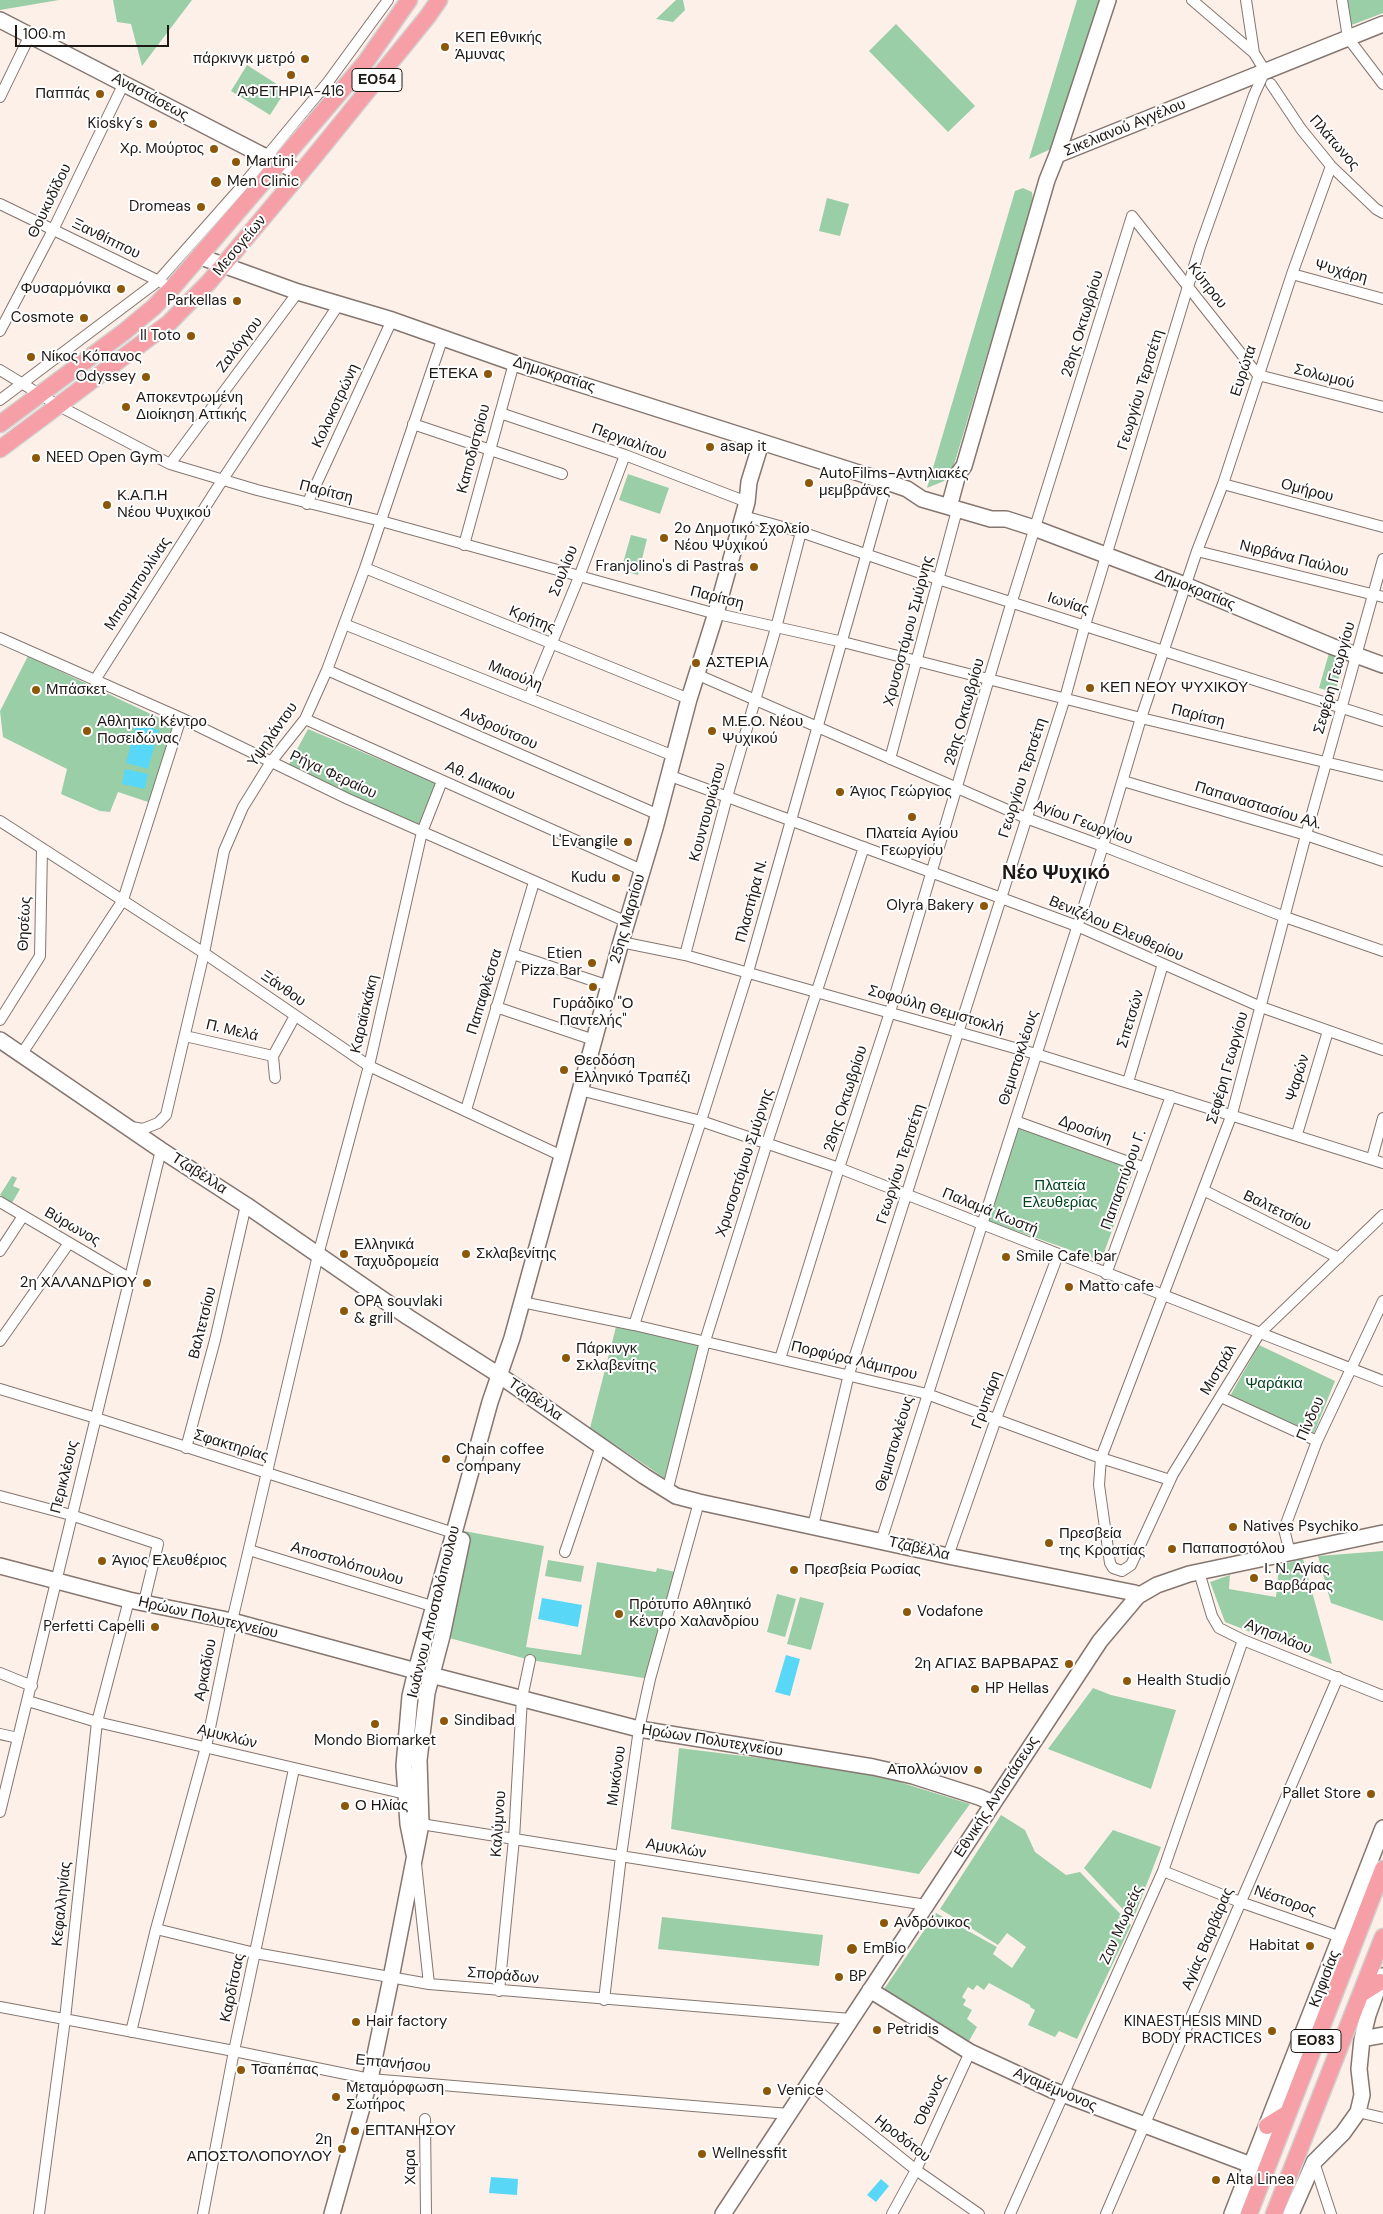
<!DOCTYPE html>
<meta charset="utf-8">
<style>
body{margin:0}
#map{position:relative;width:1383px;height:2214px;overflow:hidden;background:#fdf0e9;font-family:"DM Sans",sans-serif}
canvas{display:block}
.scale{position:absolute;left:15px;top:25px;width:154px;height:22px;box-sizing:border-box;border:2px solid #1e1815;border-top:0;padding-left:6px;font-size:15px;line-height:18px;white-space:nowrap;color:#1e1815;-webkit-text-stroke:4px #fff;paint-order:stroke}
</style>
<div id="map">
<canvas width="1383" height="2214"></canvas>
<div class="scale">100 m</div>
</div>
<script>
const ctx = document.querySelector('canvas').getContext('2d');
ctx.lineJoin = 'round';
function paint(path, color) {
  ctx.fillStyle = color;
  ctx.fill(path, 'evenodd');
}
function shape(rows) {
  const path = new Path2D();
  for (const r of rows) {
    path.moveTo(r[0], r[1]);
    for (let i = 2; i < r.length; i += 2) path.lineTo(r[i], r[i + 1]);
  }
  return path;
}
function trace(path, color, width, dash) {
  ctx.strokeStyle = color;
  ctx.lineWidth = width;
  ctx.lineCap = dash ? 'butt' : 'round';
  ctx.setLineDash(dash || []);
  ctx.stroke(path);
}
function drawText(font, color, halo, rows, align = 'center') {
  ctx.font = font + ' "DM Sans",sans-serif';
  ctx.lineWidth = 4;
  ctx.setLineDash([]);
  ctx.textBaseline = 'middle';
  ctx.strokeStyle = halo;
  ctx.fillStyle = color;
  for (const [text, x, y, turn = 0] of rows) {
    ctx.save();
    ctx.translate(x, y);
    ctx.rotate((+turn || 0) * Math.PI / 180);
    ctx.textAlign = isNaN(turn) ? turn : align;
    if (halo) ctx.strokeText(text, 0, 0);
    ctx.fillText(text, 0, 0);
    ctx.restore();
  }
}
const green = shape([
 [0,0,59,0,0,10],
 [113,0,192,0,142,66,131,24,117,22],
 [676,0,683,0,685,10,673,22,656,19],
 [1077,0,1104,0,1053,148,1029,159],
 [1345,0,1383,0,1383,13,1349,26],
 [896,24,975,106,948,132,869,51],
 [247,65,286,90,270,115,231,91],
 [1023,188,1032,192,1033,201,953,468,944,481,927,488,1015,191],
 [827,198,849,204,840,236,819,231],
 [628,474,669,488,660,514,619,500],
 [631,535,647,539,638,575,621,570],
 [1331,646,1346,652,1335,693,1319,688],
 [28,656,174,725,151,803,118,792,110,812,100,811,61,794,67,769,3,737,0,711],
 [308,729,440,785,422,827,288,766],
 [1018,1128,1134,1170,1101,1261,986,1220],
 [12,1176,17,1178,13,1186,20,1189,12,1203,0,1195],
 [617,1323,701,1344,666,1479,590,1428],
 [1259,1345,1335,1381,1314,1433,1230,1396],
 [464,1531,544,1546,526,1647,581,1655,597,1562,656,1572,657,1568,680,1573,650,1679,530,1660,442,1636],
 [1383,1551,1383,1621,1331,1603,1318,1556],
 [1303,1559,1332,1664,1225,1622,1210,1582,1230,1575,1229,1589,1276,1597,1279,1565],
 [548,1560,584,1566,581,1582,545,1576],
 [777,1594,796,1599,785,1637,767,1632],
 [800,1597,824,1603,811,1650,787,1644],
 [1093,1688,1111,1695,1176,1710,1151,1789,1048,1749],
 [679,1748,864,1771,970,1804,919,1874,671,1829],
 [1001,1815,1025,1830,1035,1852,1066,1875,1080,1872,1131,1925,1077,2039,1059,2031,1055,2037,1028,2025,1035,2010,1030,2007,1030,2005,989,1983,984,1990,977,1985,973,1990,968,1987,962,1997,966,2000,963,2005,972,2010,967,2019,977,2027,969,2041,882,1992,936,1913,997,1947,993,1954,1012,1968,1026,1947,1007,1933,998,1945,940,1909],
 [1113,1830,1161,1847,1133,1920,1084,1868],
 [662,1917,823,1935,819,1966,658,1949]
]);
const water = shape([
 [136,724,159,730,148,769,126,763],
 [125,769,148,774,145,789,122,784],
 [542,1598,582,1605,578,1627,538,1619],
 [786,1655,800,1659,790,1696,775,1692],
 [491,2177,518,2179,517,2195,489,2193],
 [881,2179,889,2186,876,2202,867,2195]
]);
const street = shape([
 [1192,0,1254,53],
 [1342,0,1348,38,1383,84],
 [1271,84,1301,129,1331,166,1376,209,1383,213],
 [0,97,30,35],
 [0,204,163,283],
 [1132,216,1258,375],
 [1292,274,1383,299],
 [0,331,53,230,124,83],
 [0,370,59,406,170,464,257,490,381,521,709,612,843,642,1141,718,1383,776],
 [1258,375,1383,407],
 [0,400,158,281,242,186,328,82,388,0],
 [500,413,625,455,747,502],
 [413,424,562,474],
 [170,464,298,292],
 [1223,484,1383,527],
 [307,504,392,320],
 [743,516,801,532,938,579,1383,721],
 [464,545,514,363],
 [1197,551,1383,597],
 [1383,559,1306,835,1232,1114,1101,1458,1099,1485,1110,1563,1113,1568,1122,1571,1131,1565,1173,1474,1259,1334,1383,1215],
 [365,568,689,699],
 [344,624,674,756],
 [0,638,181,718,348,799,627,922],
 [327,670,659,815],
 [696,674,1026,818,1103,846,1285,917,1383,951],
 [95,680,223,479,339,304],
 [529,698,579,577,625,455],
 [305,719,642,870],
 [890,759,957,510],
 [668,775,1077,926,1261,1007,1383,1050],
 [1123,781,1306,835,1383,861],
 [0,821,204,953,369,1066,562,1156],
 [621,942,685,955,1036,1054,1383,1163],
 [513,954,609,986],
 [685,955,727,797,776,628,801,532],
 [496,1007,594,1040],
 [0,1020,40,956,42,848],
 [185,1036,273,1056],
 [21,1055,123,900,181,718],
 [275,1078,273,1056,295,1016],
 [1128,1082,1163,964],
 [580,1090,701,1121,839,1168,1383,1381],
 [466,1110,534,882],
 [1015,1121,1145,1168],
 [131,1127,143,1129,158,1123,166,1115,204,953,224,851,243,807,271,762,305,719,327,670,365,568,443,337],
 [1297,1134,1328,1031],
 [1372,1158,1383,1118],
 [1203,1190,1339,1258],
 [0,1202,129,1278],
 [0,1251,23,1216],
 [1106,1274,1171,1096],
 [522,1302,634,1325,927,1394,1101,1458,1170,1480],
 [634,1325,701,1121,748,972,887,482],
 [0,1341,69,1243],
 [780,1359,839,1168,890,1012,1012,601,1132,216],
 [0,1389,96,1418,454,1533],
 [1221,1397,1317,1441],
 [186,1448,215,1340,246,1205],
 [667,1492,705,1341,767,1143,864,847],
 [0,1496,71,1515,158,1544,144,1602],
 [813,1526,849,1374,1065,698,1085,625,1200,247,1254,95,1265,71,1254,53,1246,0],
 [881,1541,1103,846,1141,718,1197,551,1223,484,1292,274,1331,166],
 [249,1550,435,1607],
 [565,1552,601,1446],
 [1290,1553,1284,1529,1317,1441,1383,1301],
 [948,1556,996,1419,1058,1255],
 [1199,1572,1212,1616,1219,1628,1243,1640,1383,1696],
 [0,1673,32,1686],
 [28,1701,97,1722,410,1795],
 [0,1734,18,1738],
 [0,1812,161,1150],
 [421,1824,926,1905],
 [416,1864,429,1984],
 [1163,1871,1240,1902,1341,1937],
 [156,1929,255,1953,429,1984,851,2019],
 [499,1991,514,1839,522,1698,530,1660],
 [604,2000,621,1856,639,1729,650,1679,699,1502],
 [0,2007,234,2051,370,2079,789,2114],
 [131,2032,156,1929,206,1747,232,1621,318,1255,369,1066,422,832,442,781],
 [809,2084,916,2170,979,2214],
 [1358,2112,1383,2118],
 [425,2119,426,2214],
 [1314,2162,1331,2214],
 [39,2214,65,2019,97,1722,129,1600],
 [203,2214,234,2051,294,1769],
 [892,2214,916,2170,970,2052],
 [1010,2214,1163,1871,1243,1640],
 [1106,2214,1338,1677]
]);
const secondary = shape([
 [0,20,260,154,301,173],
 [1057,155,1383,24],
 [201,257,298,292,392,320,514,363,887,482,907,489,922,499,991,519,1006,519,1034,528,1185,585,1331,646,1383,665],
 [949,507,958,474,964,466,1047,180,1057,155,1108,0],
 [0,1040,161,1150,246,1205,408,1317,499,1375,644,1476,676,1496,699,1502,948,1556,1135,1593,1138,1596],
 [0,1566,129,1600,232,1621,416,1671],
 [431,1675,639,1729,873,1767,913,1776,979,1797,993,1803],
 [414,1854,408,1824,404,1766,410,1696,416,1671,490,1402,512,1338,621,942,655,828,689,699,716,613,747,502,749,482,761,443],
 [870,1990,970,2052,1052,2090,1251,2165],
 [1362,2039,1383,2035],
 [332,2214,370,2079,391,1978,421,1824,419,1760,427,1693,442,1636,462,1540],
 [723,2214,1100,1641,1138,1596,1157,1585,1189,1574,1383,1533],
 [1232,2214,1383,1828],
 [1291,2214,1314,2162,1343,2133,1358,2112,1362,2095,1359,2069,1362,2039,1368,2015,1382,1976]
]);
const primary = shape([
 [0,424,124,332,154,307,173,287,365,63,409,0],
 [0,449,169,323,209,282,313,158,428,16,439,0],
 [1361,1994,1380,1982],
 [1267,2126,1288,2113],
 [1249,2214,1383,1869],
 [1274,2214,1383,1937]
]);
const markers = [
 [445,47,5,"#8d5708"],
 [305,59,5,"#8d5708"],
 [291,75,5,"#8d5708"],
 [100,94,5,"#8d5708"],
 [153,124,5,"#8d5708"],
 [214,149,5,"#8d5708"],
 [236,162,5,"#8d5708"],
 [216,182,6,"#8d5708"],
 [201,207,5,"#8d5708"],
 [121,289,5,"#8d5708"],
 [237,301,5,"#8d5708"],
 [84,318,5,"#8d5708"],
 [191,336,5,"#8d5708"],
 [31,357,5,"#8d5708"],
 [488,374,5,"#8d5708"],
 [146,377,5,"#8d5708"],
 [126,407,5,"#8d5708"],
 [710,447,5,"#8d5708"],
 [36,458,5,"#8d5708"],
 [809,483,5,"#8d5708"],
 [107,505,5,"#8d5708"],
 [664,538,5,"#8d5708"],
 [754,567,5,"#8d5708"],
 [696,663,5,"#8d5708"],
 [1090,688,5,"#8d5708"],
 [36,690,5,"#8d5708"],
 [87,731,5,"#8d5708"],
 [712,731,5,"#8d5708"],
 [840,792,5,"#8d5708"],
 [912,817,5,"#8d5708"],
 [628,842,5,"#8d5708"],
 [616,878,5,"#8d5708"],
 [984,906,5,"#8d5708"],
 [592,963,5,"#8d5708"],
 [593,987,5,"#8d5708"],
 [564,1070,5,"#8d5708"],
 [344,1254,5,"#8d5708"],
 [466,1254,5,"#8d5708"],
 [1006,1257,5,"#8d5708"],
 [147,1283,5,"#8d5708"],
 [1069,1287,5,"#8d5708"],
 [344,1311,5,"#8d5708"],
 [566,1358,5,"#8d5708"],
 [446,1459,5,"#8d5708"],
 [1233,1527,5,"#8d5708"],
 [1049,1543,5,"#8d5708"],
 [1172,1549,5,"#8d5708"],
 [102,1561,5,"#8d5708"],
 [794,1570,5,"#8d5708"],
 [1254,1578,5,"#8d5708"],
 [907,1612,5,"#8d5708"],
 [619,1614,5,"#8d5708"],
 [155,1627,5,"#8d5708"],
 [1069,1664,5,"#8d5708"],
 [1127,1681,5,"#8d5708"],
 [975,1689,5,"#8d5708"],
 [444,1721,5,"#8d5708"],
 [375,1724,5,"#8d5708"],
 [978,1770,5,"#8d5708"],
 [1371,1794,5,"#8d5708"],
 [345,1806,5,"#8d5708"],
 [884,1923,5,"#8d5708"],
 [1310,1946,5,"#8d5708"],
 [852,1949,6,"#8d5708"],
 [839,1977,5,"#8d5708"],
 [356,2022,5,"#8d5708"],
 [877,2030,5,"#8d5708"],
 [1272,2031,5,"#8d5708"],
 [241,2070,5,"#8d5708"],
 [767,2091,5,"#8d5708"],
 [336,2097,5,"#8d5708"],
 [355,2131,5,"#8d5708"],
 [342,2149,5,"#8d5708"],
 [702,2154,5,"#8d5708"],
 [1216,2180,5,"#8d5708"]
];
const shields = [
 [377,80,50],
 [1316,2041,50]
];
const shieldNames = [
 ["ΕΟ54",377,80],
 ["ΕΟ83",1316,2041]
];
const poiNames = [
 ["ΚΕΠ Εθνικής",455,38],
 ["Άμυνας",455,55],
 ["πάρκινγκ μετρό",295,59,"right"],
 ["ΑΦΕΤΗΡΙΑ-416",291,92,"center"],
 ["Παππάς",90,94,"right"],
 ["Kiosky´s",143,124,"right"],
 ["Χρ. Μούρτος",204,149,"right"],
 ["Martini",246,162],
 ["Men Clinic",227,182],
 ["Dromeas",191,207,"right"],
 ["Φυσαρμόνικα",111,289,"right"],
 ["Parkellas",227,301,"right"],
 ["Cosmote",74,318,"right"],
 ["Il Toto",181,336,"right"],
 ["Νίκος Κόπανος",41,357],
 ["ΕΤΕΚΑ",478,374,"right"],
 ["Odyssey",136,377,"right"],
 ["Αποκεντρωμένη",136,398],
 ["Διοίκηση Αττικής",136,415],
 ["asap it",720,447],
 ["NEED Open Gym",46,458],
 ["AutoFilms-Αντηλιακές",819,474],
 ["μεμβράνες",819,491],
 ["Κ.Α.Π.Η",117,496],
 ["Νέου Ψυχικού",117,513],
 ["2ο Δημοτικό Σχολείο",674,529],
 ["Νέου Ψυχικού",674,546],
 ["Franjolino's di Pastras",744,567,"right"],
 ["ΑΣΤΕΡΙΑ",706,663],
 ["ΚΕΠ ΝΕΟΥ ΨΥΧΙΚΟΥ",1100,688],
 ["Μπάσκετ",46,690],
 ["Αθλητικό Κέντρο",97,722],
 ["Ποσειδώνας",97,739],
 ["Μ.Ε.Ο. Νέου",722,722],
 ["Ψυχικού",722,739],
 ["Άγιος Γεώργιος",850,792],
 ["Πλατεία Αγίου",912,834,"center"],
 ["Γεωργίου",912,851,"center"],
 ["L'Evangile",618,842,"right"],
 ["Kudu",606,878,"right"],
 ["Olyra Bakery",974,906,"right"],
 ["Etien",582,954,"right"],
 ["Pizza Bar",582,971,"right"],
 ["Γυράδικο \"Ο",593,1004,"center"],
 ["Παντελής\"",593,1021,"center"],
 ["Θεοδόση",574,1061],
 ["Ελληνικό Τραπέζι",574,1078],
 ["Ελληνικά",354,1245],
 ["Ταχυδρομεία",354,1262],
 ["Σκλαβενίτης",476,1254],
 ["Smile Cafe bar",1016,1257],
 ["2η ΧΑΛΑΝΔΡΙΟΥ",137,1283,"right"],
 ["Matto cafe",1079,1287],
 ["OPA souvlaki",354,1302],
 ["& grill",354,1319],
 ["Πάρκινγκ",576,1349],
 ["Σκλαβενίτης",576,1366],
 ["Chain coffee",456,1450],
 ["company",456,1467],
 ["Natives Psychiko",1243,1527],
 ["Πρεσβεία",1059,1534],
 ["της Κροατίας",1059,1551],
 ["Παπαποστόλου",1182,1549],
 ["Άγιος Ελευθέριος",112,1561],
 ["Ι. Ν. Αγίας",1264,1569],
 ["Βαρβάρας",1264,1586],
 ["Πρεσβεία Ρωσίας",804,1570],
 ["Πρότυπο Αθλητικό",629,1605],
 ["Κέντρο Χαλανδρίου",629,1622],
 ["Vodafone",917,1612],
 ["Perfetti Capelli",145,1627,"right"],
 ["2η ΑΓΙΑΣ ΒΑΡΒΑΡΑΣ",1059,1664,"right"],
 ["Health Studio",1137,1681],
 ["HP Hellas",985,1689],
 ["Sindibad",454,1721],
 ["Mondo Biomarket",375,1741,"center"],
 ["Απολλώνιον",968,1770,"right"],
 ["Pallet Store",1361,1794,"right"],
 ["Ο Ηλίας",355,1806],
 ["Ανδρόνικος",894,1923],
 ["Habitat",1300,1946,"right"],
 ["EmBio",863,1949],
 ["BP",849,1977],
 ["Hair factory",366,2022],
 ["KINAESTHESIS MIND",1262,2022,"right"],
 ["BODY PRACTICES",1262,2039,"right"],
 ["Petridis",887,2030],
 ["Τσαπέπας",251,2070],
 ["Μεταμόρφωση",346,2088],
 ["Σωτήρος",346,2105],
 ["Venice",777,2091],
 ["ΕΠΤΑΝΗΣΟΥ",365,2131],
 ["2η",332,2140,"right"],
 ["ΑΠΟΣΤΟΛΟΠΟΥΛΟΥ",332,2157,"right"],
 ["Wellnessfit",712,2154],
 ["Alta Linea",1226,2180]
];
const streetNames = [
 ["Αναστάσεως",150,97,28],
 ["Σικελιανού Αγγέλου",1125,128,-22],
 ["Πλάτωνος",1334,143,49],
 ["Θουκυδίδου",50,201,-64],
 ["Ξανθίππου",106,239,26],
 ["Μεσογείων",240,246,-50],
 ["Ψυχάρη",1341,272,15],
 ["Κύπρου",1207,286,52],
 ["28ης Οκτωβρίου",1083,324,-73],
 ["Ζαλόγγου",240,345,-53],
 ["Ευρώτα",1244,371,-72],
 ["Δημοκρατίας",554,375,18],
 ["Σολωμού",1324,377,14],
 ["Γεωργίου Τερτσέτη",1141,390,-73],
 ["Κολοκοτρώνη",336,406,-65],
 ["Περγιαλίτου",629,442,20],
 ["Καποδιστρίου",474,449,-75],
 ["Ομήρου",1307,491,15],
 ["Παρίτση",326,492,14],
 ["Νιρβάνα Παύλου",1294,559,14],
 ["Σουλίου",564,571,-68],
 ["Μπουμπουλίνας",138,584,-57],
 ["Δημοκρατίας",1195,590,22],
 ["Παρίτση",717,598,14],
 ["Ιωνίας",1068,604,18],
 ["Κρήτης",532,620,22],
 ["Χρυσοστόμου Σμύρνης",909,631,-75],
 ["Μιαούλη",515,676,22],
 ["Σεφέρη Γεωργίου",1335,678,-74],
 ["28ης Οκτωβρίου",965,712,-74],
 ["Παρίτση",1198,716,14],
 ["Ανδρούτσου",499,729,24],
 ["Υψηλάντου",273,735,-55],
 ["Ρήγα Φεραίου",333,775,25],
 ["Γεωργίου Τερτσέτη",1023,778,-72],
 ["Αθ. Διιακου",480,781,24],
 ["Παπαναστασίου Αλ.",1258,806,17],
 ["Κουντουριώτου",708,812,-75],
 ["Αγίου Γεωργίου",1083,823,20],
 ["Πλαστήρα Ν.",752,901,-75],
 ["25ης Μαρτίου",628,919,-74],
 ["Θησέως",25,924,-87],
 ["Βενιζέλου Ελευθερίου",1116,929,23],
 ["Ξάνθου",283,989,35],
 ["Παπαφλέσσα",485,992,-73],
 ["Σοφούλη Θεμιστοκλή",936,1010,16],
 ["Καραϊσκάκη",365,1014,-77],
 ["Σπετσών",1131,1019,-73],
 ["Π. Μελά",232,1031,13],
 ["Θεμιστοκλέους",1019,1058,-72],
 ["Σεφέρη Γεωργίου",1228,1068,-74],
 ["Ψαρών",1298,1078,-73],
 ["28ης Οκτωβρίου",846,1099,-72],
 ["Δροσίνη",1085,1130,20],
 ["Χρυσοστόμου Σμύρνης",745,1163,-72],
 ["Γεωργίου Τερτσέτη",901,1164,-72],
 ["Τζαβέλλα",199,1174,33],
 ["Παπασπύρου Γ.",1124,1180,-70],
 ["Βαλτετσίου",1277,1211,26],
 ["Παλαμά Κωστή",990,1212,22],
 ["Βύρωνος",72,1227,30],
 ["Βαλτετσίου",203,1323,-76],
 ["Πορφύρα Λάμπρου",854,1361,13],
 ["Μιστράλ",1219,1370,-59],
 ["Τζαβέλλα",535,1400,35],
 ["Γρυπάρη",987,1400,-70],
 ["Πίνδου",1311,1419,-66],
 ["Θεμιστοκλέους",895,1444,-73],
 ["Σφακτηρίας",231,1446,17],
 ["Περικλέους",65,1477,-76],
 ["Τζαβέλλα",919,1549,13],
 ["Αποστολόπουλου",347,1564,17],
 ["Ιωάννου Αποστολόπουλου",434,1612,-76],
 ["Ηρώων Πολυτεχνείου",208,1618,13],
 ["Αγησιλάου",1278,1637,22],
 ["Αρκαδίου",206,1670,-79],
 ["Αμυκλών",227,1737,14],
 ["Ηρώων Πολυτεχνείου",712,1741,9],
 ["Μυκόνου",617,1776,-82],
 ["Εθνικής Αντιστάσεως",997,1797,-57],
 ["Καλύμνου",499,1824,-86],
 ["Αμυκλών",676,1849,9],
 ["Νέστορος",1285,1901,19],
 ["Κεφαλληνίας",62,1904,-84],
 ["Ζαν Μωρεάς",1122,1925,-66],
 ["Αγίας Βαρβάρας",1208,1939,-67],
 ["Σποράδων",503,1976,5],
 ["Κηφισίας",1325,1979,-69],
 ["Καρδίτσας",233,1988,-78],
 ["Επτανήσου",393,2064,6],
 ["Αγαμέμνονος",1055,2090,23],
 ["Όθωνος",931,2100,-65],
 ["Ηροδότου",902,2139,38],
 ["Χαρα",411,2167,-91]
];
const parkNames = [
 ["Πλατεία",1060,1186],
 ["Ελευθερίας",1060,1203],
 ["Ψαράκια",1274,1384]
];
const districtNames = [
 ["Νέο Ψυχικό",1056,874]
];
paint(green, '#9acea7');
paint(water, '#58d7f6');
trace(street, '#85766f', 12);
trace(secondary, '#85766f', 18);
trace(primary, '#d2d1d0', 19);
trace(street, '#fff', 10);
trace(secondary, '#fff', 15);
trace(primary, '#f69fa7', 16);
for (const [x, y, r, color] of markers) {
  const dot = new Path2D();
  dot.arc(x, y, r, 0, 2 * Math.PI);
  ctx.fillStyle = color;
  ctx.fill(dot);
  trace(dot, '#fff', 2);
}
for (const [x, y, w] of shields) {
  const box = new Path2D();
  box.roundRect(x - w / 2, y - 11.5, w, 23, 4);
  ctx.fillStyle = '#fff';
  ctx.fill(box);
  trace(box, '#1e1815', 1);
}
drawText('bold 14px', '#1e1815', null, shieldNames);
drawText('15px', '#1e1815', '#fff', poiNames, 'left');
drawText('15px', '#1e1815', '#fff', streetNames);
drawText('15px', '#00441e', '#fff', parkNames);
drawText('bold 20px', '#1e1815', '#fff', districtNames);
</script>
